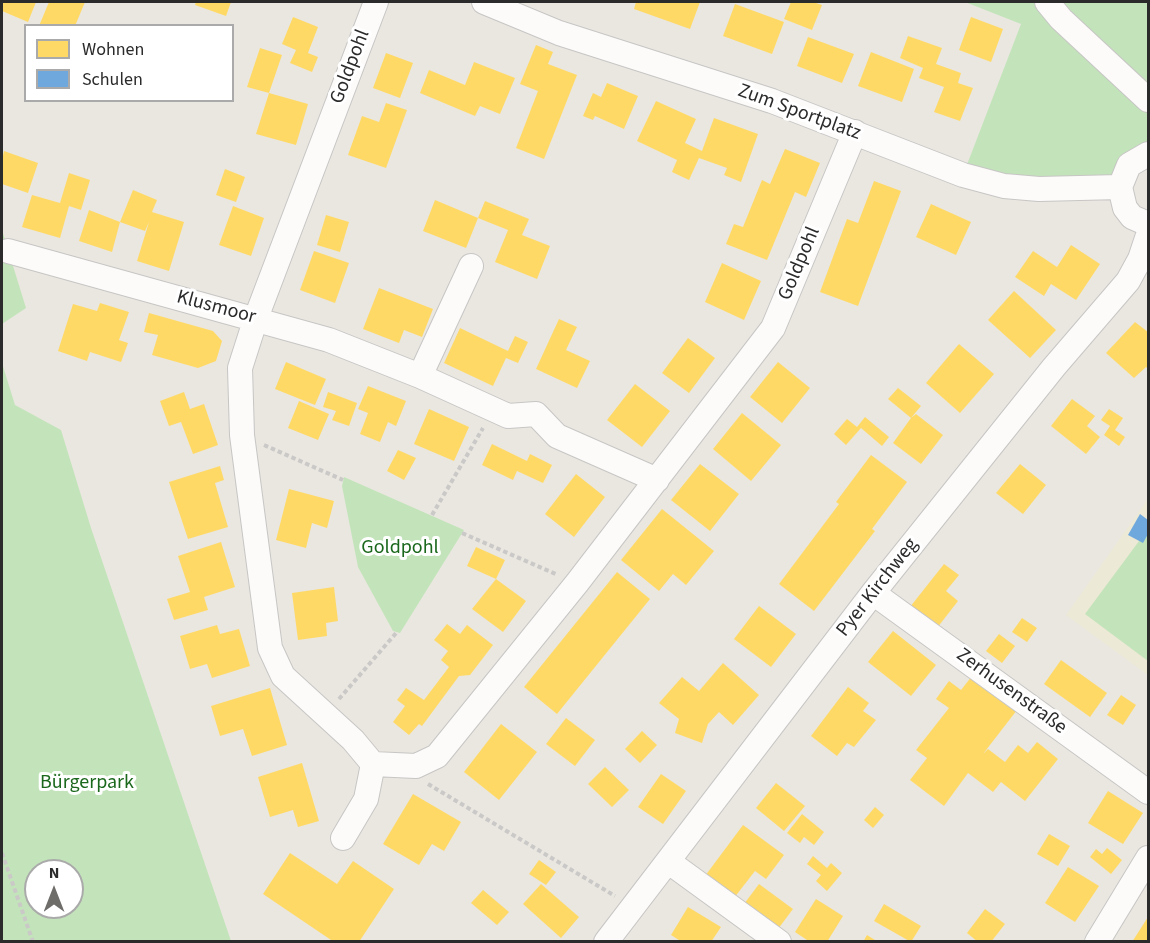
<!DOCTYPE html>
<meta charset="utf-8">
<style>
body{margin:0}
#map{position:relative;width:1150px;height:943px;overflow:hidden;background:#eae7e0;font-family:"Source Sans 3",sans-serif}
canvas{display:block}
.frame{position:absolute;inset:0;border:3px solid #2b2b2b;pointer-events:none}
.legend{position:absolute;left:24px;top:24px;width:210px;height:78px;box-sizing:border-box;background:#fff;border:2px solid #aaa;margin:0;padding:8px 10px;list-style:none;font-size:18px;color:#2b2b2b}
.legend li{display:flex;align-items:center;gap:12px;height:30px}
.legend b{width:30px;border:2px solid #aaa}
.north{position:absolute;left:24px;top:859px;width:60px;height:60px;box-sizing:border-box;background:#fff;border:2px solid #aaa;border-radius:50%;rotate:0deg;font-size:16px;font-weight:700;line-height:24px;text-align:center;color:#2b2b2b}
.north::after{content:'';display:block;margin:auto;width:21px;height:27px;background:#6e6d6a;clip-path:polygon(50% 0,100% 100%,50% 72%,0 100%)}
</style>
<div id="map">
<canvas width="1150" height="943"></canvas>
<div class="frame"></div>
<ul class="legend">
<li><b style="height:16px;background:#ffd966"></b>Wohnen</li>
<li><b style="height:16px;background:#6fa8dc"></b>Schulen</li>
</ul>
<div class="north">N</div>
</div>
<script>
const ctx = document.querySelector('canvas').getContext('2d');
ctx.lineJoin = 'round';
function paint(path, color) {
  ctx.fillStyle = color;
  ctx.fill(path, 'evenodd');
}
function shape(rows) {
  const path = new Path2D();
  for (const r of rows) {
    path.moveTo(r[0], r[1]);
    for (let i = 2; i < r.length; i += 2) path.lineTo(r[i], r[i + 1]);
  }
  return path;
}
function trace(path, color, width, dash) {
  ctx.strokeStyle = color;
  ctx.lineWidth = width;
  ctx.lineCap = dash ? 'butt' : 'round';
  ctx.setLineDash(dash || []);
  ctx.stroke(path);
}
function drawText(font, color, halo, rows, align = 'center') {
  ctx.font = font + ' "Source Sans 3",sans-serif';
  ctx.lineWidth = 6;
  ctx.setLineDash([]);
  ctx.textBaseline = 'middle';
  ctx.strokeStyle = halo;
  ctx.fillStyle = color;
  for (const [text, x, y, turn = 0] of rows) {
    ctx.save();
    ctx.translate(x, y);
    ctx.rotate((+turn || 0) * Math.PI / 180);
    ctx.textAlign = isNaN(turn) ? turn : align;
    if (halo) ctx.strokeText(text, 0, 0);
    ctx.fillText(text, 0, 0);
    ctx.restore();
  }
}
const education = shape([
 [1148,499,1148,675,1066,615]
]);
const green = shape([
 [965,2,1148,2,1148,154,1120,187,963,175,1021,24],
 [2,230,26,308,2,324],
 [2,363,15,405,61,430,91,528,231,941,2,941],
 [36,871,72,871,72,907,36,907],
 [344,477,464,530,400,633,393,631,358,567,342,486],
 [1148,529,1148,661,1085,614]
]);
const homes = shape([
 [2,2,36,2,28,22,2,11],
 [49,2,85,2,75,26,39,26],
 [196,2,231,2,226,16,195,5],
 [636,2,700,2,690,29,634,9],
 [791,2,813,2,822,5,812,30,784,19],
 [735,4,784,22,772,54,723,36],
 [293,17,318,27,308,53,318,57,312,72,290,63,296,50,282,44],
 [971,17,1003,29,991,62,959,50],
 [908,36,942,48,936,64,961,73,958,83,973,88,960,121,934,112,944,87,919,78,923,68,900,58],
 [808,37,854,54,842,83,797,66],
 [536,45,553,52,548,64,577,75,544,159,516,148,538,91,520,84],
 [260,48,282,55,269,93,247,87],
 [871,52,914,69,902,102,858,86],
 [386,53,413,63,400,98,373,88],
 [474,62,515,78,500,114,480,106,475,116,420,93,429,70,465,85],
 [607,83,638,96,624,129,595,116,593,120,583,116,593,93,601,97],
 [269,93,308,104,296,145,256,134],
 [656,101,696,119,685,143,702,151,714,118,758,134,741,182,724,175,727,168,699,158,689,180,672,172,677,160,637,141],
 [386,103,407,110,386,168,348,155,362,116,379,122],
 [785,149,820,163,806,197,795,192,767,260,726,244,734,224,743,227,762,180,770,184],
 [4,151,38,163,28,193,2,184,2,160],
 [225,169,245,177,236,202,216,195],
 [69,173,90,180,81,210,69,206,60,238,22,227,32,195,60,203],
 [874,181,901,191,858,306,820,292,847,219,858,223],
 [133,190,157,200,152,212,184,222,169,271,137,261,149,222,145,231,120,222],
 [435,200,478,218,466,248,423,231],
 [485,201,529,219,522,235,550,246,537,279,495,262,508,230,478,218],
 [931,204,971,222,956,255,916,237],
 [233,206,264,218,251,256,219,245],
 [89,210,120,222,112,252,79,241],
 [326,215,349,222,340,252,317,245],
 [1071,245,1100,264,1076,300,1051,284,1044,296,1015,277,1033,251,1057,267],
 [314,251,349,263,335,303,300,290],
 [722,263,761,281,744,320,705,302],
 [379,288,433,309,422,337,404,330,399,343,363,329],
 [1014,291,1056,330,1030,358,988,320],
 [100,303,129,312,119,340,128,343,121,362,90,352,87,361,58,351,73,304,97,311],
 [149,313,213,331,222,341,216,361,198,368,152,355,158,335,144,332],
 [559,319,577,327,566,350,590,361,577,388,536,369],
 [1135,322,1148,332,1148,369,1146,367,1134,378,1106,353],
 [460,328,508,351,515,336,528,342,518,363,506,358,493,386,444,363],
 [688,338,715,358,689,393,662,373],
 [959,344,994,374,960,413,926,383],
 [286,362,326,379,315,405,275,389],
 [778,362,810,388,782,423,750,397],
 [635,384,670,411,642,447,607,420],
 [368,386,406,401,396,426,388,422,380,442,360,434,368,413,358,409],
 [898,388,921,406,911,418,916,414,943,435,921,464,893,443,911,418,888,399],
 [184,392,190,409,204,404,218,445,193,454,181,422,169,426,160,401],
 [328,392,357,403,349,426,332,420,336,411,323,407],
 [1072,399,1095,416,1087,426,1100,437,1086,454,1051,426],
 [299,401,329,414,318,440,288,428],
 [429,409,469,427,454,461,414,444],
 [1109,409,1123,418,1115,430,1125,437,1119,446,1104,435,1110,426,1101,420],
 [742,413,781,445,751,481,713,449],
 [865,417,889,437,882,446,861,428,846,445,834,434,847,419,857,427],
 [492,444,527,461,530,454,552,465,543,483,517,471,513,480,482,465],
 [398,450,416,458,404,480,387,471],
 [871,455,907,482,872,529,875,531,814,611,779,584,839,504,836,502],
 [700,464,739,494,710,531,671,500],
 [1020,464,1046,485,1023,514,996,493],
 [220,466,224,480,215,483,228,527,188,539,169,482],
 [576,474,605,497,574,537,545,514],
 [289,489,334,501,327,528,312,523,306,548,276,540],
 [662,509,714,551,686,585,673,574,659,591,621,560],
 [221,542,235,587,204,597,208,610,174,620,167,599,190,592,178,556],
 [476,547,505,560,496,579,526,601,503,632,472,609,496,579,467,566],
 [944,564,959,575,946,591,958,601,937,628,910,607],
 [617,572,650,599,557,714,524,687],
 [334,587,338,621,326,623,327,636,298,640,292,593],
 [759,606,796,634,771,667,734,639],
 [1022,618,1037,628,1027,642,1012,632],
 [447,624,460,634,467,625,493,645,470,675,459,676,422,726,419,724,409,735,393,722,405,706,397,700,406,688,424,700,449,667,441,660,448,651,434,640],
 [217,625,220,634,239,629,250,666,212,678,207,664,190,669,180,636],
 [893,631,936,665,911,696,868,662],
 [999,634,1015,646,1002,663,986,651],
 [1061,660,1107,693,1090,717,1044,684],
 [723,663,759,695,733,725,719,712,708,724,702,743,675,733,679,719,659,703,682,677,699,691],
 [972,676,1017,710,983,754,988,749,1005,762,1018,745,1028,753,1037,742,1058,759,1025,801,1001,782,993,792,968,773,944,806,910,780,927,758,916,750,949,708,936,699,949,681,961,690],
 [848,687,869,703,863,711,876,720,854,747,847,743,837,756,811,736],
 [270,688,287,745,252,756,243,729,220,736,211,706],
 [1121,695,1136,705,1123,725,1107,715],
 [566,718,595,740,575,766,546,744],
 [501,724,537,752,499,800,464,772],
 [642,731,657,745,640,763,625,749],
 [302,763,319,821,298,827,293,810,270,817,258,777],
 [605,767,629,790,612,807,588,784],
 [661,774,686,791,663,824,638,807],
 [776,783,805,806,784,831,756,808],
 [1108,791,1143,813,1123,844,1088,823],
 [413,794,461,822,444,851,432,844,419,865,383,844],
 [875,807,884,815,873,828,864,820],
 [802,814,824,832,814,845,804,837,800,843,787,833],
 [743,825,784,855,766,879,755,871,734,898,705,876],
 [1049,834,1070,846,1058,866,1037,854],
 [1107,848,1122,860,1111,874,1090,857,1096,849,1102,854],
 [290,853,337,884,353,861,394,889,359,942,334,942,263,894],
 [813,856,827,868,831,863,842,873,827,891,816,881,821,875,807,864],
 [539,860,556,872,546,885,529,874],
 [1068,867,1099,886,1075,922,1045,903],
 [541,884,579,917,561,938,523,904],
 [759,884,793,909,778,929,744,904],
 [483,890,509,912,497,925,471,903],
 [816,899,843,916,827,942,810,942,795,932],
 [884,904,921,926,911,942,874,921],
 [688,907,721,927,711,942,682,942,671,935],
 [985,909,1005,924,991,942,978,942,967,933],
 [1148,917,1148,942,1132,942],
 [867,935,878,942,863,942]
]);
const schools = shape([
 [1140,514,1148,520,1148,534,1143,543,1128,535]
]);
const path = shape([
 [264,445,343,480],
 [432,515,483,428],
 [462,533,558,575],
 [339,699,397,632],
 [428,784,615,896],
 [2,853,33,942]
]);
const minor = shape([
 [376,2,256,318,240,368,242,435,270,648,283,676,353,740,373,764,416,766,437,756,577,583,773,328,855,132],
 [484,2,559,33,772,101,963,175,1004,186,1039,189,1120,187],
 [1047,2,1061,19,1148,100],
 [1148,154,1129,165,1120,187,1125,208,1132,217,1148,224],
 [8,251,329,340,420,376,508,416,536,414,557,436,657,480],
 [420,376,471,266],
 [873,593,1148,792],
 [343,838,366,799,373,764],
 [669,862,779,942],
 [606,942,873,593,1054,367,1128,281,1140,259,1148,235],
 [1097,942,1148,858]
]);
const streetNames = [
 ["Goldpohl",351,67,-69],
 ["Zum Sportplatz",799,113,20],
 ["Goldpohl",800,264,-67],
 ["Klusmoor",216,308,15],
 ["Pyer Kirchweg",878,588,-52],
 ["Zerhusenstraße",1011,692,36]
];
const parkNames = [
 ["Goldpohl",400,549],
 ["Bürgerpark",87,784]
];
paint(education, '#ece9d6');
paint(green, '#c3e4ba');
paint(homes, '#ffd966');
paint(schools, '#6fa8dc');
trace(minor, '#c7c6c5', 26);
trace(path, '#cac9c8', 4, [4.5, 3]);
trace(minor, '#fcfbfa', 24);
drawText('20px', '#2b2b2b', '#fff', streetNames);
drawText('20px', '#1b681d', '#fff', parkNames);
</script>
